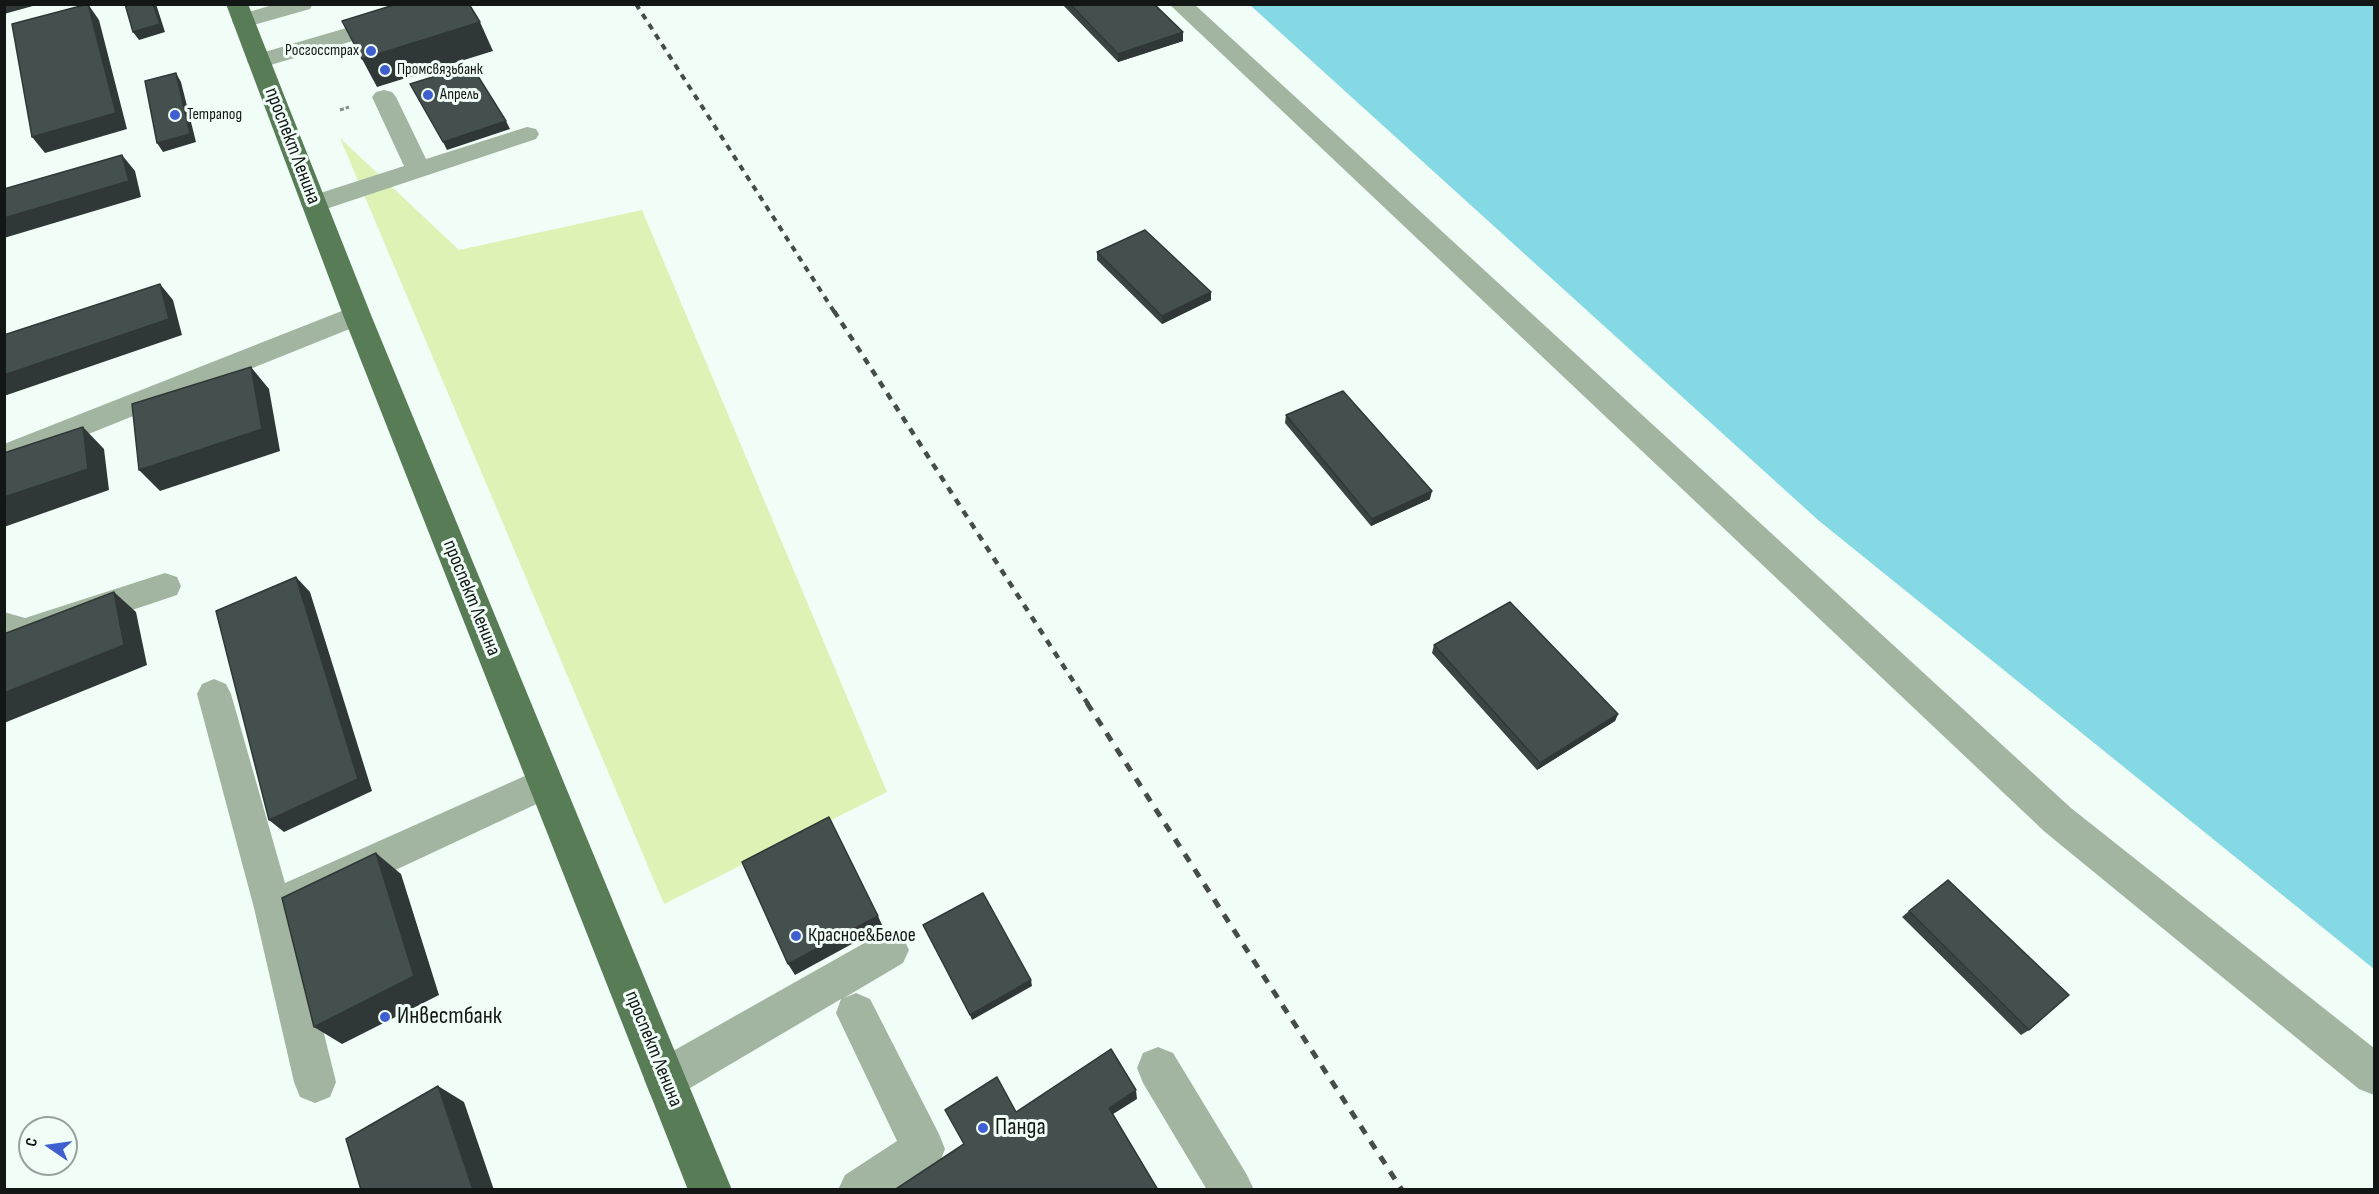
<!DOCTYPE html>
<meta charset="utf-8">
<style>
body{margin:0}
#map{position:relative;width:2379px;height:1194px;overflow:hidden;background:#f1fdf7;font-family:"Sofia Sans Condensed",sans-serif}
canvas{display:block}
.frame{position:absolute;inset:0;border:6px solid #121614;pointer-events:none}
.north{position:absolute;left:18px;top:1116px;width:60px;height:60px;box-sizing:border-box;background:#f1fdf7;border:2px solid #98a19c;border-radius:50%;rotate:283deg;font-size:16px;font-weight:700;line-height:24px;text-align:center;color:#121614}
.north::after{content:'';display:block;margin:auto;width:21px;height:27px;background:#3f5ed0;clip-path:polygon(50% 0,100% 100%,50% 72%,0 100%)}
</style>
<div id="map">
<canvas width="2379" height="1194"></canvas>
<div class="frame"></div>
<div class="north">С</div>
</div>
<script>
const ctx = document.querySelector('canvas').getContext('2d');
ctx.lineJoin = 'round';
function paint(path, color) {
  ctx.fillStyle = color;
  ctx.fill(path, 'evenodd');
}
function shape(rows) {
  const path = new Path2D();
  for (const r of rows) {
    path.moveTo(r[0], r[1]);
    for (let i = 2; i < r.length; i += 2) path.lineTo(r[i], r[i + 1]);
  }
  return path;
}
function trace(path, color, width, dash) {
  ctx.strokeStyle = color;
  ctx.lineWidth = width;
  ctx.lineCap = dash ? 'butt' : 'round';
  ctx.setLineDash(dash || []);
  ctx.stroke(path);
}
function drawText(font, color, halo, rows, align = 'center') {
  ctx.font = font + ' "Sofia Sans Condensed",sans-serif';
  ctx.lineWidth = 6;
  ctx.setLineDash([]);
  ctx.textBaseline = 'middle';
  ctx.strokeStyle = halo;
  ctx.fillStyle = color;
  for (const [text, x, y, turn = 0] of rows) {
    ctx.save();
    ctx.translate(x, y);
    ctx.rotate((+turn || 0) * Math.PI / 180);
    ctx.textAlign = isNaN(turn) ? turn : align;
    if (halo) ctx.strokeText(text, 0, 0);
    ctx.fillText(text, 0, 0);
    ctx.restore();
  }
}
const green = shape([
 [340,138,459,250,642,210,887,792,664,904]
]);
const water = shape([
 [1250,5,2374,5,2374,969,1818,520]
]);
const path = shape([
 [340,110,349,107]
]);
const minor = shape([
 [276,4,313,4,310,9,243,28,235,26,232,21,235,16,276,4],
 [428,4,465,4,462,9,267,66,259,68,251,66,247,61,251,56,428,4],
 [1169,4,1194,4,2071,808,2374,1048,2374,1095,2359,1089,2045,832,1169,4],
 [384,90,392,92,396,97,426,159,527,127,536,129,539,134,536,139,323,210,314,212,305,210,301,204,305,198,404,166,372,97,376,92,384,90],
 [357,305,367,308,371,315,367,322,4,468,4,444,357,305],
 [165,573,177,577,181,586,177,595,25,646,4,640,4,612,25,618,165,573],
 [214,679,226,684,231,694,285,883,545,767,558,772,563,783,558,794,295,917,336,1082,330,1097,315,1103,300,1097,294,1082,254,908,197,694,202,684,214,679],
 [889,931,903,937,909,950,903,963,844,998,856,993,870,999,939,1134,945,1149,939,1164,900,1190,838,1190,845,1175,897,1141,836,1013,841,999,680,1094,665,1100,650,1094,644,1079,650,1064,875,937,889,931],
 [1158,1047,1173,1053,1247,1175,1254,1190,1207,1190,1143,1083,1137,1068,1143,1053,1158,1047]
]);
const major = shape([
 [226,4,248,4,371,315,732,1190,688,1190,343,315,226,4]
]);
const railFar2 = shape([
 [636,4,835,313]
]);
const railFar1 = shape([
 [834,311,1088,704]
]);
const rail = shape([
 [1087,703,1402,1190]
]);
const wall = shape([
 [1062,4,1154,4,1183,32,1183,41,1118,62],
 [1097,252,1211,300,1162,324,1097,260],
 [1286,415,1430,499,1371,526,1285,423],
 [1434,645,1618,714,1615,721,1537,770,1432,653],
 [1909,911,2029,1030,2021,1035,1902,917]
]);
const shadedWall = shape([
 [4,4,40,4,4,14],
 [88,4,99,20,127,129,45,153,32,137],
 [153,4,156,4,165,32,139,40,133,32],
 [480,22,493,51,377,87,362,59],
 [1183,32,1183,41,1118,62,1118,54],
 [176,73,181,82,196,142,163,152,157,143],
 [506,121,510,129,447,150,443,142],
 [122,155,135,171,141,197,4,238,4,218],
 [160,284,173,300,182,335,4,396,4,375],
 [1211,292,1211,300,1162,324,1162,316],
 [251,367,269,389,280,451,160,491,139,470],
 [83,427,104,449,109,490,4,527,4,497],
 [1432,491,1430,499,1371,526,1372,519],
 [296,577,310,592,372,791,284,832,269,820],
 [114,592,136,612,147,665,4,723,4,693],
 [1618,714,1615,721,1537,770,1540,763],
 [376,853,401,874,439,995,342,1044,314,1027],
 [878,916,883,927,795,975,788,964],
 [1031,980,1032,986,972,1020,970,1015],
 [438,1086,464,1102,494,1190,473,1190],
 [1136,1090,1137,1099,1110,1116,1109,1108]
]);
const building = shape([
 [88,4,116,113,32,137,12,24,88,4],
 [125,4,153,4,160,24,133,32,125,4],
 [397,4,469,4,480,22,362,59,342,21,397,4],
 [1070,4,1154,4,1183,32,1118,54,1070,4],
 [471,65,506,121,443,142,410,84,471,65],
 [176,73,190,134,157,143,145,81,176,73],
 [122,155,129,181,4,218,4,189,122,155],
 [1145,230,1211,292,1162,316,1097,252,1145,230],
 [160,284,169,319,4,375,4,335,160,284],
 [251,367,262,429,139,470,132,404,251,367],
 [1343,391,1432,491,1372,519,1286,415,1343,391],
 [83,427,88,469,4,497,4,453,83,427],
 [296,577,358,779,269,820,216,611,296,577],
 [114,592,124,645,4,693,4,634,114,592],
 [1510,602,1618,714,1540,763,1434,645,1510,602],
 [829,817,878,916,788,964,742,862,829,817],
 [376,853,414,976,314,1027,282,898,376,853],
 [1948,880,2069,995,2029,1030,1909,911,1948,880],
 [983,893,1031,980,970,1015,923,925,983,893],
 [1111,1049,1136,1090,1109,1108,1158,1190,897,1190,896,1189,964,1144,945,1110,997,1077,1016,1112,1111,1049],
 [438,1086,473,1190,361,1190,346,1139,438,1086]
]);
const markers = [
 [371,51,6,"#3f5ed0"],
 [385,70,6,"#3f5ed0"],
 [428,95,6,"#3f5ed0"],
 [175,115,6,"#3f5ed0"],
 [796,936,6,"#3f5ed0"],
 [385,1017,6,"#3f5ed0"],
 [983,1128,6,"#3f5ed0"]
];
const farPoinames = [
 ["Росгосстрах",359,51,"right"],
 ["Промсвязьбанк",397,70],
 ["Апрель",440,95],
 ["Тетрапод",187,115]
];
const streetNames = [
 ["проспект Ленина",292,146,69],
 ["проспект Ленина",471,598,68],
 ["проспект Ленина",653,1049,68]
];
const poiNames = [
 ["Красное&Белое",808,936]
];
const nearPoinames = [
 ["Инвестбанк",397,1017],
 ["Панда",995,1128]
];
paint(green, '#def2b6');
paint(water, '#85d9e4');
trace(path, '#878f8b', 3, [4, 2]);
paint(minor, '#a1b5a0');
paint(major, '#577c56');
trace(railFar2, '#464c49', 4, [6, 6]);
trace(railFar1, '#464c49', 4.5, [7, 7]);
trace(rail, '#464c49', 5, [9, 9]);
paint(wall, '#3a4543');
paint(shadedWall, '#303837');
paint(building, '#44504e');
trace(building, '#303837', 1.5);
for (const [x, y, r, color] of markers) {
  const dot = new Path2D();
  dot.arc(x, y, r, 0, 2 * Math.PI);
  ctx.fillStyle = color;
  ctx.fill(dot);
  trace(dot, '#f1fdf7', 2);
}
drawText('16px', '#121614', '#f1fdf7', farPoinames, 'left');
drawText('20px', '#121614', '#f1fdf7', streetNames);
drawText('20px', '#121614', '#f1fdf7', poiNames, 'left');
drawText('24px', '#121614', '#f1fdf7', nearPoinames, 'left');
</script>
